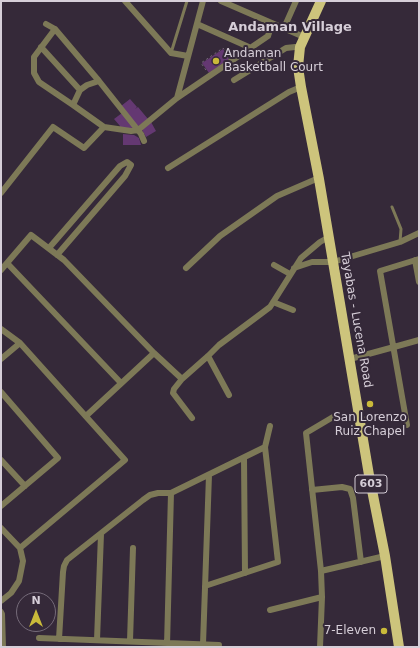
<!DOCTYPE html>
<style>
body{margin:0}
#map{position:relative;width:420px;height:648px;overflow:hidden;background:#352939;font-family:"DejaVu Sans",sans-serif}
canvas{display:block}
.frame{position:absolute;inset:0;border:2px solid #d6ced8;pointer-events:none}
.north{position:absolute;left:16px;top:592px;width:40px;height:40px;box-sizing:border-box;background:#352939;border:1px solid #756b79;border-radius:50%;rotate:0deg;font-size:11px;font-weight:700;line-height:16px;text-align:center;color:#d6ced8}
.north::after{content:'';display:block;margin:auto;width:14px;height:18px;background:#caba3a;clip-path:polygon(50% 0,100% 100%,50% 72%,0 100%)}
</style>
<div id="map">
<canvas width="420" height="648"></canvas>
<div class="frame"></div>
<div class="north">N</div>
</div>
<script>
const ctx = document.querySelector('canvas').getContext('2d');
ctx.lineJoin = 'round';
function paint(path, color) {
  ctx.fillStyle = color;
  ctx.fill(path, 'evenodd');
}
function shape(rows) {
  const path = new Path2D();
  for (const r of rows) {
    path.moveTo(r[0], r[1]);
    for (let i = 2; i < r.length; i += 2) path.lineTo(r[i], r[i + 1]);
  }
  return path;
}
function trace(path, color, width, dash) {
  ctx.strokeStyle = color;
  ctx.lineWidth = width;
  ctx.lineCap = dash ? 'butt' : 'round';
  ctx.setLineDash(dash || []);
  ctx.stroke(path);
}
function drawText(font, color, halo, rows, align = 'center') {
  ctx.font = font + ' "DejaVu Sans",sans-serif';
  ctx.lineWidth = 4;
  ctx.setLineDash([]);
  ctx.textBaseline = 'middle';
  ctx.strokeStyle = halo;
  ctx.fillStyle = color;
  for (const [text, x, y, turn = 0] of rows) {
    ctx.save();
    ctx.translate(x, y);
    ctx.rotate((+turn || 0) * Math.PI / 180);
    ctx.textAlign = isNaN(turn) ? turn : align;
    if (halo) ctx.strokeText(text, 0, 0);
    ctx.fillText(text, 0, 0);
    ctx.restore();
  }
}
const green = shape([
 [223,49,229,59,209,73,202,63],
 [130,99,137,107,135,109,138,107,148,119,137,127,121,106],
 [122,113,137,129,120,128,120,126,114,119],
 [151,122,156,131,146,137,141,128],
 [123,134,134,135,139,138,141,145,123,145]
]);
const path = shape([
 [206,70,201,63,223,48,229,56]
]);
const lane = shape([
 [171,53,187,1],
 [392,207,401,229,400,242]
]);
const street = shape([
 [125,1,171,53,188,56],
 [221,1,304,37],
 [46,24,55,29,99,81,141,134,144,141],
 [197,24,251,48],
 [284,28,296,1],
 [55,29,34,57,34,73,39,82,73,105,104,127,131,131,138,130,177,98,268,36,272,23],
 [41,47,80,90],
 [234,80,286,48,295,47,300,47],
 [177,98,203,1],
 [73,105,80,90,87,85,99,81],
 [168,168,289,92,301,87],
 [1,193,53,127,84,148,104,127],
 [49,248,120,166,127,162,131,165,125,176,57,255],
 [415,260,419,282],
 [7,263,121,383],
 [274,265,290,274],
 [186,268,220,236,277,196,314,180,319,179],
 [294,268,312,262,333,262,400,242,419,233],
 [1,270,31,235,64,260,154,353,182,379,208,356,219,345,254,319,270,307,301,258,320,242,329,237],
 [273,302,293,310],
 [1,329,20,343,125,460,20,548],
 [208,356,229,395],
 [1,359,20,343],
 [350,359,394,347,419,340],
 [182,379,174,389,173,393,192,418],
 [1,392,58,458,1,506],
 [86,416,154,353],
 [407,425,380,271,419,259],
 [244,458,245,573],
 [1,460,25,486],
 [312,490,342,487,350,489,353,498,361,562],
 [1,528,20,548,23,561,19,581,11,593,1,601],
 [321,571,385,556],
 [205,586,278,562,265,447,270,426],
 [270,610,322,597],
 [1,612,2,614,3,647],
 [39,638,219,645],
 [59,639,63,572,64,566,67,560,143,500,150,495,158,493,171,493,265,447],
 [97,640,101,534],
 [130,641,133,548],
 [203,644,209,475],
 [167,645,171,493],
 [320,647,322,597,321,571,306,433,333,417]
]);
const primary = shape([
 [321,1,300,47,298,67,301,87,319,179,369,475,385,556,399,647]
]);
const markers = [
 [216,61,4,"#caba3a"],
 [370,404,4,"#caba3a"],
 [384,631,4,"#caba3a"]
];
const shields = [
 [371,484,32]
];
const shieldNames = [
 ["603",371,484]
];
const poiNames = [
 ["Andaman",224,54],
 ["Basketball Court",224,68],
 ["San Lorenzo",370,418,"center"],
 ["Ruiz Chapel",370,432,"center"],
 ["7-Eleven",376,631,"right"]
];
const streetNames = [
 ["Tayabas - Lucena Road",356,320,80]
];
const neighbourhoodNames = [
 ["Andaman Village",290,28]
];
paint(green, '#643872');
trace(path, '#776c7a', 1, [2, 3]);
trace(lane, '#7d7957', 3);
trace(street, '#7d7957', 6);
trace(primary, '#cdc47c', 10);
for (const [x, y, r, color] of markers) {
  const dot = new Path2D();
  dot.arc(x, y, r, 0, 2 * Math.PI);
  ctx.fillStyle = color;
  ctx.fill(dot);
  trace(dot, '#352939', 1.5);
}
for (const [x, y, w] of shields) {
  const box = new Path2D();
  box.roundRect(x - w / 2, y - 9, w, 18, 3);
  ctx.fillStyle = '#352939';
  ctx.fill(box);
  trace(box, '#d6ced8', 1);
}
drawText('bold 11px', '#d6ced8', null, shieldNames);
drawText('12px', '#d6ced8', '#352939', poiNames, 'left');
drawText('12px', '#d6ced8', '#352939', streetNames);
drawText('bold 13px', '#d6ced8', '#352939', neighbourhoodNames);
</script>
